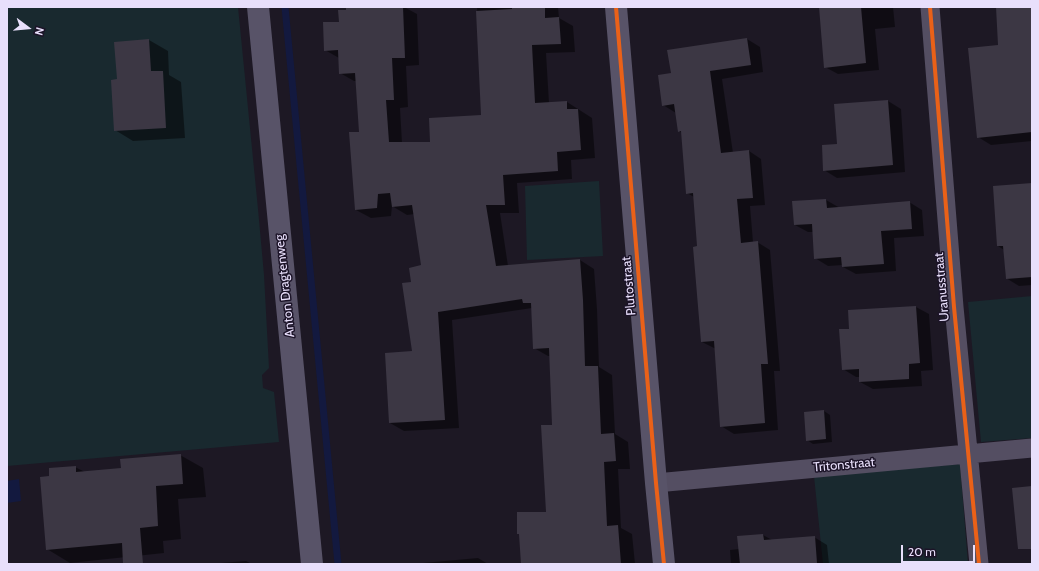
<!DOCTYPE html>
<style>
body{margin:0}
#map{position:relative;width:1039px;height:571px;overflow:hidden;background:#1d1824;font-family:Cabin,sans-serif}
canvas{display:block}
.frame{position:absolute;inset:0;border:8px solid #e8dffb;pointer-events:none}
.north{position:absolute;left:8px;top:8px;width:40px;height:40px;-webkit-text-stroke:3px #1c1428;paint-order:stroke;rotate:106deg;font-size:11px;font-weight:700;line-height:16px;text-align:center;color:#e8dffb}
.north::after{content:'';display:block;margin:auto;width:14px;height:18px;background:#e8dffb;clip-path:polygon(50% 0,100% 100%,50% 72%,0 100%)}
.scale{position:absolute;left:901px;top:545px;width:74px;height:18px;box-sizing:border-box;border:2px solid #e8dffb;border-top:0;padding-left:5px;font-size:12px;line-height:14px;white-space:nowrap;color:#e8dffb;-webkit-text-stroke:3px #1c1428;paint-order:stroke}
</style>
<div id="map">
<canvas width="1039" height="571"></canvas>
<div class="frame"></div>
<div class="north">N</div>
<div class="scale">20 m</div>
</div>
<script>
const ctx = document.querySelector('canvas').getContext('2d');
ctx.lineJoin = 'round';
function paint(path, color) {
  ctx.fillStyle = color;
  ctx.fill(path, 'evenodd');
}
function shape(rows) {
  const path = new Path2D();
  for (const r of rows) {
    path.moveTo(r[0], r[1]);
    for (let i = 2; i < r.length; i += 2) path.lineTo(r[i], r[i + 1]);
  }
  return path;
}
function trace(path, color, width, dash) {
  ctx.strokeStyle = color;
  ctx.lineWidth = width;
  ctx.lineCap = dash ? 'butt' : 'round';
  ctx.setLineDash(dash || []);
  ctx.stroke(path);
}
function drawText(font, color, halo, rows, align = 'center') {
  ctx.font = font + ' Cabin,sans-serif';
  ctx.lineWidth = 3;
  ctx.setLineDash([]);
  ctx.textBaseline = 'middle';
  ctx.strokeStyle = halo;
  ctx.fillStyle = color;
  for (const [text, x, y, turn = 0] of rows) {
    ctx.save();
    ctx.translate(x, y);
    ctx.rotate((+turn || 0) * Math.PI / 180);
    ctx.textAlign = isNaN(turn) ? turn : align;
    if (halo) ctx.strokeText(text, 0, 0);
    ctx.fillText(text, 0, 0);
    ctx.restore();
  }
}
const green = shape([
 [7,7,238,7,258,209,264,275,269,368,262,375,263,388,274,392,279,442,7,466],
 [599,181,603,256,527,260,525,186],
 [1032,296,1032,438,981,442,968,302],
 [960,464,968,564,823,564,814,476]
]);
const water = shape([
 [19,479,21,501,7,503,7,481]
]);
const shadow = shape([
 [347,7,404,7,417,14,419,65,406,66,408,107,400,108,402,143,431,143,482,116,477,7,558,7,559,18,573,26,575,52,546,53,549,103,567,102,592,118,595,158,571,160,572,179,517,183,519,213,500,213,508,266,580,260,594,269,597,309,599,367,612,375,615,434,628,442,630,469,618,469,621,528,632,534,635,564,522,564,547,513,553,426,550,356,548,356,534,348,532,308,452,320,459,428,404,431,390,423,413,352,412,283,422,266,415,214,407,215,392,206,391,216,371,218,356,210,360,133,357,81,354,81,340,73,339,58,325,50,347,11],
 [820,7,893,7,895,27,875,29,879,70,838,74,825,67],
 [997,7,1032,7,1032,141,991,145,978,137,999,46],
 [747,39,760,47,763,72,722,79,733,153,749,151,761,159,765,205,750,206,753,242,757,242,770,250,780,371,774,371,778,430,734,434,721,426,716,349,702,342,698,247,694,197,687,193,682,133,679,131,676,113,663,105,672,74],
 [149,40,168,51,169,75,181,82,185,138,133,141,115,130,118,80,115,43],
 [888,101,901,109,905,172,837,178,824,170,839,145],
 [1032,184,1032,285,1019,286,1006,278,1004,250,998,246],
 [826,200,840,208,909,202,922,210,924,236,894,238,896,271,856,274,843,267,843,265,828,266,815,258,813,232,808,232,795,225,793,202],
 [916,307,929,314,933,370,921,371,922,386,873,389,860,382,860,377,856,377,843,369,850,330],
 [824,411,830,415,832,442,813,444,807,440],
 [180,455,203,468,206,497,178,499,181,539,163,541,164,553,70,563,47,549,50,477,75,467,85,472,122,469],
 [763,535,772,540,814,537,827,545,829,564,731,564,730,550,739,549,738,537],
 [478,558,488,564,423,564,423,563],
 [246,561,252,564,208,564]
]);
const stream = shape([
 [285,7,338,564]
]);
const building = shape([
 [346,7,403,7,405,58,392,58,394,100,386,100,389,142,430,142,429,118,481,115,476,11,512,9,512,7,545,7,545,18,559,17,561,44,532,45,535,103,567,101,567,109,578,109,581,150,557,152,558,171,503,175,505,205,486,205,496,266,580,259,583,300,585,366,598,366,601,434,614,433,616,461,604,462,607,526,618,525,621,564,521,564,519,534,517,534,517,512,546,512,541,425,552,425,549,348,533,349,531,303,523,303,522,299,438,312,445,420,389,423,385,353,412,351,402,283,411,282,409,268,421,265,412,205,392,207,390,193,378,194,377,208,355,210,349,132,359,132,355,73,339,74,338,50,324,51,323,22,339,22,338,10,346,10],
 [819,7,861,7,866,63,824,68],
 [996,7,1032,7,1032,132,977,138,968,48,998,45],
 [747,38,751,65,710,71,721,153,749,150,753,198,737,199,741,243,758,241,768,364,761,364,765,423,720,427,714,341,701,342,693,247,697,246,693,193,686,194,681,131,678,132,674,104,662,106,658,75,671,73,667,50],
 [149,39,151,71,163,71,166,128,114,131,111,80,117,79,114,42],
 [888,100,893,165,823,171,822,145,837,144,834,104],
 [1032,183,1032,277,1006,279,1003,246,997,246,993,186],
 [826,199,827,208,910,201,912,229,881,231,884,264,842,267,841,257,814,259,812,224,794,225,792,201],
 [916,306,920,363,909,364,909,379,859,382,859,369,842,370,839,329,849,329,848,310],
 [824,410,826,439,806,441,804,412],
 [181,454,183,484,156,486,158,526,140,528,143,564,123,564,122,543,46,550,40,477,49,476,49,468,76,466,76,472,121,468,120,459],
 [1032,486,1032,549,1018,549,1012,488],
 [763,534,764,540,815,536,817,563,740,564,737,536]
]);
const street = shape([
 [930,7,954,307,979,564],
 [656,483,1032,448]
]);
const secondary = shape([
 [258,7,312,564],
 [616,7,656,483,664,564]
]);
const cycleway = shape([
 [616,7,656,483,664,564],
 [930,7,954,307,979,564]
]);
const streetNames = [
 ["Anton Dragtenweg",285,286,-96],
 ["Plutostraat",629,286,-95],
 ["Uranusstraat",942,287,-95],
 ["Tritonstraat",844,465,-5]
];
paint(green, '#19292f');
paint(water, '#13193f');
paint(shadow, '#0007');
trace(stream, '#13193f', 7);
paint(building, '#3c3744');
trace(street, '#544e62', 19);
trace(secondary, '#585368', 22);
trace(cycleway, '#ea6118', 4);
drawText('13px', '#e8dffb', '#1c1428', streetNames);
</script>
